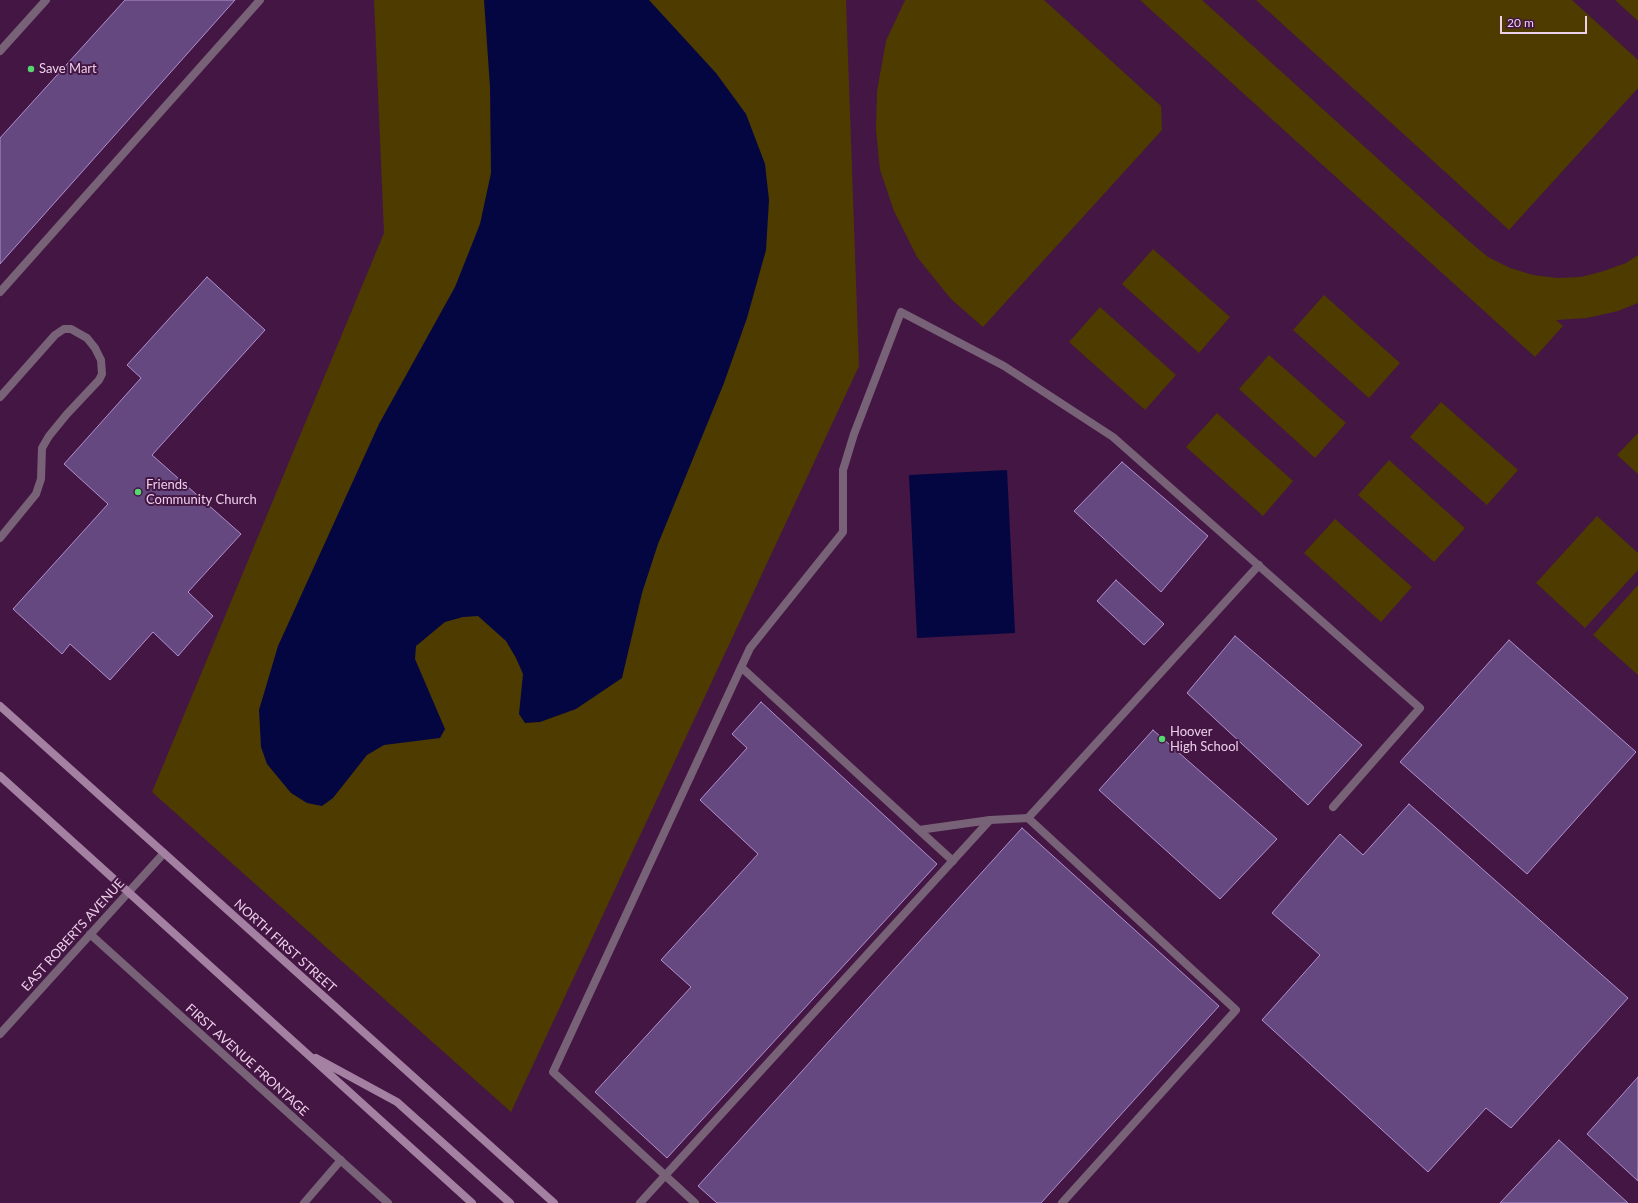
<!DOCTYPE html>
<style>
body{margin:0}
#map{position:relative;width:1638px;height:1203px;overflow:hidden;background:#441643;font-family:Lato,sans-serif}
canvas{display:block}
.scale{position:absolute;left:1500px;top:16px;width:87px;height:18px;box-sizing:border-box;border:2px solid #ecd0ea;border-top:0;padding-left:5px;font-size:12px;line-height:14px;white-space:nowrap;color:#ecd0ea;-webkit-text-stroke:3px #441643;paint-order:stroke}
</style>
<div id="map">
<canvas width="1638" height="1203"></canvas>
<div class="scale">20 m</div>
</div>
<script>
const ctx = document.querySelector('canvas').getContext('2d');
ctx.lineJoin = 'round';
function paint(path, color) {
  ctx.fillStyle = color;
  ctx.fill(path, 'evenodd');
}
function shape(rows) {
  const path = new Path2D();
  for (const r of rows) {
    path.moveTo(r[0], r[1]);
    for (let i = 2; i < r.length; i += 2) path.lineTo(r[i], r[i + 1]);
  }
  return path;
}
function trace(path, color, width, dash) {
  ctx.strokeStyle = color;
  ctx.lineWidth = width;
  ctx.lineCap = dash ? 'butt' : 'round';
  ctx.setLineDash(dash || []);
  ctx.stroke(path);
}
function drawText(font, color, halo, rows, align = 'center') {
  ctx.font = font + ' Lato,sans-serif';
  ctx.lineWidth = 4;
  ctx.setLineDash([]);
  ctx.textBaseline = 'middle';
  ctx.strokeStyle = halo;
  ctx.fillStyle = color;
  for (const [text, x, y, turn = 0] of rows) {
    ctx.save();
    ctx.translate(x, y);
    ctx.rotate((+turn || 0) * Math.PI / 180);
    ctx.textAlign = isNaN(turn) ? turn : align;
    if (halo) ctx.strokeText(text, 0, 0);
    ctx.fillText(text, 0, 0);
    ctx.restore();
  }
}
const green = shape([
 [374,0,846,0,859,366,511,1112,152,792,384,233],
 [905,0,1044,0,1161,106,1162,130,983,327,951,299,917,257,894,211,880,170,876,130,877,91,886,41],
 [1140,0,1202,0,1470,242,1488,257,1510,268,1533,275,1557,278,1581,277,1604,271,1626,263,1638,255,1638,303,1618,311,1587,318,1556,320,1563,326,1535,357],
 [1256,0,1572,0,1638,60,1638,88,1509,230],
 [1615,0,1638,0,1638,21],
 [1153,249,1230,317,1199,353,1122,284],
 [1324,295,1400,363,1369,398,1293,330],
 [1100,307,1176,375,1145,410,1069,342],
 [1269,355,1346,423,1315,458,1239,389],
 [1441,402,1518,470,1487,505,1410,437],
 [1217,413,1293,481,1263,516,1186,447],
 [1638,433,1638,474,1617,455],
 [1389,460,1465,528,1434,562,1358,495],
 [1597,516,1638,553,1638,570,1585,628,1536,583],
 [1335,519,1412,587,1381,622,1304,553],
 [1638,585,1638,675,1593,635]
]);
const water = shape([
 [484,0,649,0,716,73,746,114,765,164,769,200,766,250,747,318,724,383,658,544,642,593,622,678,576,709,540,722,525,723,519,714,523,674,516,658,506,641,478,616,463,617,445,622,416,646,415,659,445,729,440,738,384,745,367,755,333,798,322,806,307,803,291,793,267,764,261,747,259,710,278,646,379,424,455,287,480,224,491,173,490,87],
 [1007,470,1015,633,917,638,909,475]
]);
const building = shape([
 [125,0,235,0,0,264,0,138,125,0],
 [207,277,265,330,152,455,241,534,188,592,213,616,178,656,153,632,110,680,70,644,62,654,13,609,108,504,64,464,141,378,127,365,207,277],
 [1122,462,1208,536,1161,592,1074,511,1122,462],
 [1116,580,1164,624,1144,645,1097,601,1116,580],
 [1235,636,1362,745,1308,805,1187,693,1235,636],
 [1509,640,1636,752,1527,874,1400,762,1509,640],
 [761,702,937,864,667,1158,595,1092,691,987,661,960,758,854,700,800,747,748,732,734,761,702],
 [1153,730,1277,839,1220,899,1099,790,1153,730],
 [1409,804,1628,998,1511,1128,1486,1108,1428,1172,1262,1020,1320,955,1272,913,1340,834,1363,855,1409,804],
 [1022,828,1219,1006,1041,1203,717,1203,698,1186,1022,828],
 [1638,1077,1638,1181,1587,1134,1638,1077],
 [1559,1140,1628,1203,1500,1203,1559,1140]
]);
const service = shape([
 [0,51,46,0],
 [0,292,260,0],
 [0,397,55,335,64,329,71,329,87,338,95,348,101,360,102,374,99,380,67,414,49,436,42,448,41,479,36,494,0,538],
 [741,667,919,830,990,820],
 [1028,818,1259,565],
 [919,830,953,861],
 [695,1203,553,1072,750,648,843,532,843,470,854,434,901,312,1004,366,1113,437,1420,708,1333,807]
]);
const minor = shape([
 [90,934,388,1203],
 [0,1034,164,853],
 [304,1203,341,1160],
 [640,1203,990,820,1028,818,1236,1010,1062,1203]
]);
const secondary = shape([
 [0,706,554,1203],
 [0,776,472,1203],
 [316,1058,397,1102,510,1203]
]);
const markers = [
 [31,69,4,"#56d671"],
 [138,492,4,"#56d671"],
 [1162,739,4,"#56d671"]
];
const poiNames = [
 ["Save Mart",39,69],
 ["Friends",146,485],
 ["Community Church",146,500],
 ["Hoover",1170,732],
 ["High School",1170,747]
];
const streetNames = [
 ["EAST ROBERTS AVENUE",73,935,-48],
 ["NORTH FIRST STREET",285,946,42],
 ["FIRST AVENUE FRONTAGE",247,1060,42]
];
paint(green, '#4e3b00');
paint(water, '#040641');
paint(building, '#664880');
trace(building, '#b090cd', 1);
trace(service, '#786277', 8);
trace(minor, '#786277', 8);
trace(secondary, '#a480a2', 8);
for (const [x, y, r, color] of markers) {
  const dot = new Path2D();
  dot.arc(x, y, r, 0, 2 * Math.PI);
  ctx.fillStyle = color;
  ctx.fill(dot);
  trace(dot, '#441643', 1.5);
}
drawText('13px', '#ecd0ea', '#441643', poiNames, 'left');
drawText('13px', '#ecd0ea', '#441643', streetNames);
</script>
